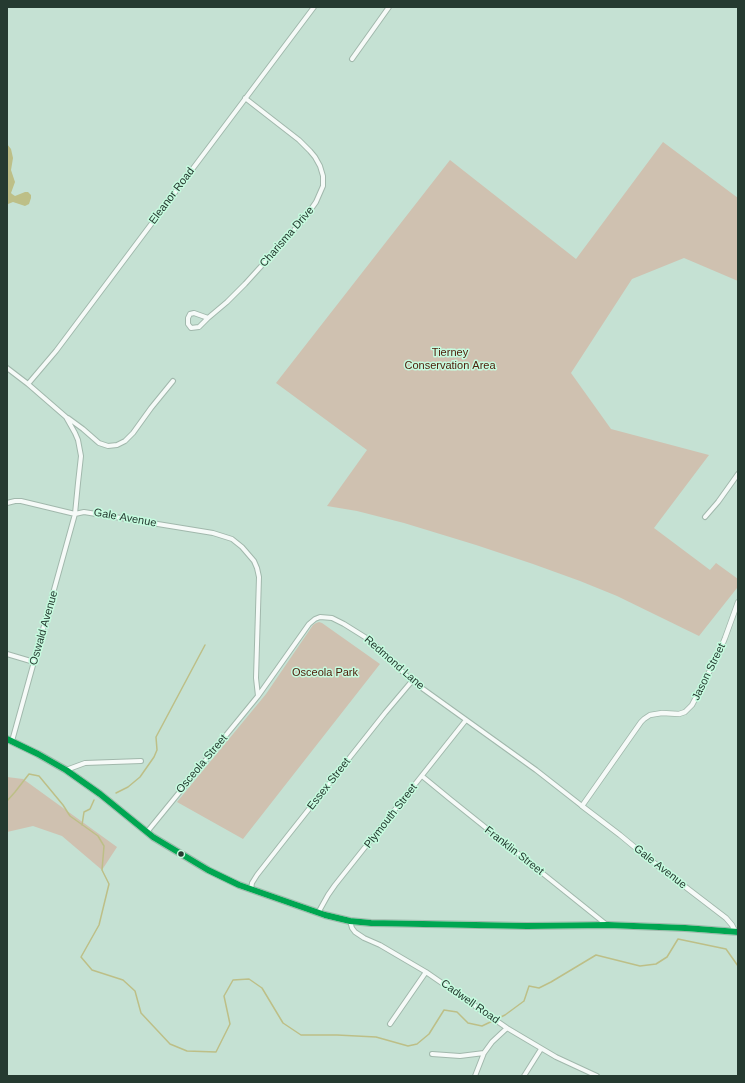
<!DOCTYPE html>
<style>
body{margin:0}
#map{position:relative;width:745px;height:1083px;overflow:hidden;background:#c5e1d3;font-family:Helvetica,sans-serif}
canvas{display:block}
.frame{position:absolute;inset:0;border:8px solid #253a30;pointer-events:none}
</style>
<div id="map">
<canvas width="745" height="1083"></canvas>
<div class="frame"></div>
</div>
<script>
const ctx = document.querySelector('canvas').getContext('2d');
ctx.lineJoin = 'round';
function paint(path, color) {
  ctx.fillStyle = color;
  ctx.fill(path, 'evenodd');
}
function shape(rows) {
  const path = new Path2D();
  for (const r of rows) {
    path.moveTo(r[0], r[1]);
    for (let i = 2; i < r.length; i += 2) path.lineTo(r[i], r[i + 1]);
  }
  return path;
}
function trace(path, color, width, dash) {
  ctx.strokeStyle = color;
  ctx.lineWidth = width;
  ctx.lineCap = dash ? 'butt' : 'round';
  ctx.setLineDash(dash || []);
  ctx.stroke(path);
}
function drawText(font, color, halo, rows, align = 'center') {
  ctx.font = font + ' Helvetica,sans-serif';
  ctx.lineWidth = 3;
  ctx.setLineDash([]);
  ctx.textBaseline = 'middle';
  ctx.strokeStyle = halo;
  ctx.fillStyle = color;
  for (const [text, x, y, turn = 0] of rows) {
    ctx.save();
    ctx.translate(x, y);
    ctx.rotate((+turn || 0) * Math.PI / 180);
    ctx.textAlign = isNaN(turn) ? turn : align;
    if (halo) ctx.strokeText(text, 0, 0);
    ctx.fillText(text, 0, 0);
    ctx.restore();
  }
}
const green = shape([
 [663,142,738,198,738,281,684,258,632,279,571,373,611,429,709,455,654,528,710,570,716,563,738,579,737,588,699,636,617,596,580,581,533,564,476,545,404,523,357,511,327,506,367,450,276,383,450,160,576,259],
 [319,622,322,623,380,664,243,839,177,802,266,694,313,625,316,623],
 [7,777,23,779,117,847,102,870,62,836,33,826,7,832]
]);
const water = shape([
 [7,144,11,149,13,158,11,170,15,182,11,193,12,194,15,196,25,192,28,192,31,195,31,198,29,204,25,206,13,202,8,204,7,206]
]);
const stream = shape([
 [116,793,128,787,140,777,154,757,157,750,156,737,205,645],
 [7,801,15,792,29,774,39,776,63,805,70,816,98,836,104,846,102,870,109,884,99,925,81,957,92,970,123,980,135,991,141,1013,170,1044,187,1051,216,1052,230,1024,224,996,233,980,249,979,262,988,283,1023,301,1035,337,1035,376,1037,408,1046,417,1044,429,1034,444,1010,457,1012,468,1023,482,1026,505,1015,524,1001,529,986,539,988,551,982,596,955,640,966,656,964,667,957,678,939,726,949,738,966],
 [82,825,84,812,90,809,94,800]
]);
const minor = shape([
 [352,59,389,7],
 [208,318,199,327,191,328,188,324,188,318,190,314,194,313,208,318,227,302,245,284,304,219,316,202,323,186,323,176,320,166,315,157,310,151,299,140,245,98],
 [7,368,28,384,66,417,75,433,78,440,81,456,78,483,75,514,12,741],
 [28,384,56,351,314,7],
 [68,418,83,429,99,443,108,446,117,445,125,441,133,433,151,408,173,381],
 [7,503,15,501,21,501,75,514],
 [75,514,84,512,213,533,232,539,242,547,254,561,257,568,259,577,256,678,258,696,309,624,315,619,320,617,332,618,344,624,368,639,377,647,412,681,536,770,582,806],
 [705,517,718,502,738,474],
 [7,654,34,662],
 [66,770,85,763,141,761],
 [422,776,450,799,607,925],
 [147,832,258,696],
 [251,889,252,883,257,875,286,838,385,713,412,681],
 [318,913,328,895,335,885,466,720],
 [350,921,352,928,355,932,364,938,380,945,426,972,507,1028,556,1057,597,1076],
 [390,1024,426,972],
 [432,1054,460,1056,484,1053],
 [475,1076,484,1053,492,1042,507,1028],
 [524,1076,541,1049]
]);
const tertiary = shape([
 [735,931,732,925,726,918,649,859,620,835,582,806,641,722,644,719,650,715,662,713,679,714,685,712,692,705,718,655,725,638,738,602]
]);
const trunk = shape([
 [7,739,38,754,66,770,100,794,153,837,208,870,239,885,325,915,350,921,371,923,480,925,527,926,608,925,685,928,738,932]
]);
const bus1 = shape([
 [7,739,38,754,66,770,100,794,153,837,208,870,239,885,325,915,350,921,371,923,527,926,608,925,685,928,738,932]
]);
const markers = [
 [181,854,3.5,"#253a30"]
];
const streetNames = [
 ["Eleanor Road",172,196,-53],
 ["Charisma Drive",287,237,-49],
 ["Gale Avenue",125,518,10],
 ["Oswald Avenue",44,628,-74],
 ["Redmond Lane",394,663,41],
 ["Jason Street",709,672,-64],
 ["Osceola Street",202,764,-50],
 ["Essex Street",329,784,-52],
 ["Plymouth Street",391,816,-52],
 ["Franklin Street",514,851,38],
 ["Gale Avenue",660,867,38],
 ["Cadwell Road",470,1002,35]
];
const parkNames = [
 ["Tierney",450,353],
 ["Conservation Area",450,366],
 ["Osceola Park",325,673]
];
paint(green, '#cfc1b0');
paint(water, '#bdbf87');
trace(stream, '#bdbf87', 1.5);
trace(minor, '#a1b8ac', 6);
trace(tertiary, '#a1b8ac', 6);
trace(trunk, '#a1b8ac', 8);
trace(minor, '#f6faf8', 4);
trace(tertiary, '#f6faf8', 4.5);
trace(trunk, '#f6faf8', 6);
trace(bus1, '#00a651', 6);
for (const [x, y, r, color] of markers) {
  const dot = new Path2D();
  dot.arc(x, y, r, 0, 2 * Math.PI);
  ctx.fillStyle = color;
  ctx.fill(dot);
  trace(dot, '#c6fbdf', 1.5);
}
drawText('11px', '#253a30', '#c6fbdf', streetNames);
drawText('11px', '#4f210d', '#c6fbdf', parkNames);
</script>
